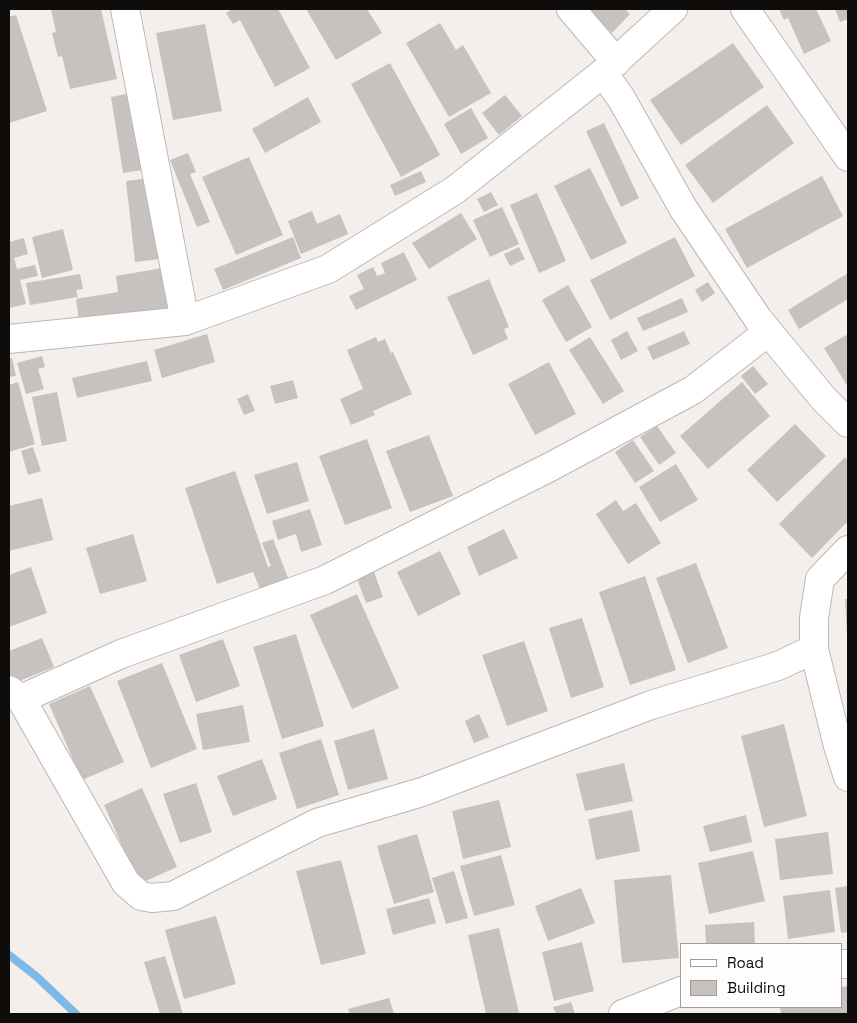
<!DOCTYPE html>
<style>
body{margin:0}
#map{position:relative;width:857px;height:1023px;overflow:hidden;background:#f4efec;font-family:"Space Grotesk",sans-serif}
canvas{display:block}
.frame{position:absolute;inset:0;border:10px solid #0e0d0c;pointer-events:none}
.legend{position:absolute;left:680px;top:943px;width:162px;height:65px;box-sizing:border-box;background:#fffdfb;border:1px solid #9f9d9b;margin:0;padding:6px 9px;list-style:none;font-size:15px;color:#0e0d0c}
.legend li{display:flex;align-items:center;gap:10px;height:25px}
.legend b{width:25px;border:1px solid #9f9d9b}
</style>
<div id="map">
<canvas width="857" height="1023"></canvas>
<div class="frame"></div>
<ul class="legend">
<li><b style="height:6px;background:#fff"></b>Road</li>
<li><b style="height:14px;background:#c7c1bf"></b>Building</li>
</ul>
</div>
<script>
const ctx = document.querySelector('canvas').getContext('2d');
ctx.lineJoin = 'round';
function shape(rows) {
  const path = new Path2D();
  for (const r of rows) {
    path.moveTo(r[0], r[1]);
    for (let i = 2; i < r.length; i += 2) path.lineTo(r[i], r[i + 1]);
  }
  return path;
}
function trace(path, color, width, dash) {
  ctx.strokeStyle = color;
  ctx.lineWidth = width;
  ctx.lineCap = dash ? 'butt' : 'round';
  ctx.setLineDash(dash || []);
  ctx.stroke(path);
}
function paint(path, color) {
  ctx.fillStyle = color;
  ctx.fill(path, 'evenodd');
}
const stream = shape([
 [9,955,36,976,76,1014]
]);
const building = shape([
 [51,9,101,9,117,79,70,89,62,56,58,57,52,33,56,32],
 [233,9,278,9,310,68,275,87,240,20,233,24,226,13],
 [306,9,367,9,382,33,336,60],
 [587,9,625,9,630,14,612,33],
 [779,9,816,9,831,41,804,54,788,18,784,20],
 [835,9,848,9,848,19,840,22],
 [16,15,47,111,9,123,9,17],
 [440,23,456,50,463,45,491,93,449,117,406,43],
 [205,24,222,111,173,120,156,33],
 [733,43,764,87,681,145,650,100],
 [390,63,440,155,401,177,351,84],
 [136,92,148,169,123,173,111,97],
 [505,95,522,116,499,135,482,113],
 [308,97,321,122,265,153,252,129],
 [767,105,794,143,713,203,685,165],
 [471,108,488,138,461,154,444,124],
 [604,123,639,198,621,207,586,131],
 [188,153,196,172,190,174,210,222,197,227,170,160],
 [249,157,283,235,236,255,202,177],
 [590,168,627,243,591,260,554,186],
 [421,171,426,182,395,196,390,185],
 [822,176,843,216,747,268,725,229],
 [150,178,160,259,135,262,126,181],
 [491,192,498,205,484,212,477,199],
 [537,193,566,261,539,273,510,205],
 [502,207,519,244,490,257,473,220],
 [312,211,317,224,340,214,348,234,301,254,288,221],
 [461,213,477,239,429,269,412,243],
 [63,229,73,270,42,278,32,237],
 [293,237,301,258,223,290,214,269],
 [675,237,695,276,610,320,590,280],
 [24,238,28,254,14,258,17,269,35,265,38,276,20,280,26,304,9,308,9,242],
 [519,247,525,259,510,266,504,254],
 [404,252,417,280,356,310,349,296,364,289,357,275,373,267,377,276,385,273,381,263],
 [168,267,175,312,80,328,76,299,118,292,116,276],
 [848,273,848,299,799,329,788,310],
 [80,274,83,289,76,290,78,297,30,305,26,283],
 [489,279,509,327,504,329,508,339,473,355,447,297],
 [708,282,715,293,702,302,695,290],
 [568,285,592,327,566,342,542,300],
 [682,298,688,312,643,331,637,318],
 [627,331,638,351,621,360,611,340],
 [684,331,690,344,653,360,647,347],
 [207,334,215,362,162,378,154,350],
 [848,334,848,387,824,348],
 [376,337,378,342,385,339,391,353,393,352,412,394,373,411,375,415,351,425,340,399,363,389,347,350],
 [590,337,624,391,603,404,569,350],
 [42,356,45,367,38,369,44,389,26,394,17,363],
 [9,358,12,358,16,376,9,377],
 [147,361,152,381,77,398,72,378],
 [549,362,576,414,535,435,508,384],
 [753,366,768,384,755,394,741,376],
 [293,380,298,398,275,404,270,386],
 [18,382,35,444,9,452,9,385],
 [742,382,770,416,708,469,680,436],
 [57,392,67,441,42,446,32,397],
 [248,394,255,411,244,415,237,399],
 [795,424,826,456,777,502,747,470],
 [657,426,676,453,659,465,640,437],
 [429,435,453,496,410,512,386,451],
 [367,439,392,508,345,525,319,456],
 [633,440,654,471,635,483,615,452],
 [33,447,41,471,28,475,21,451],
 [845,457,848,461,848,521,812,558,779,524],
 [297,462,309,501,267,514,254,475],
 [676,464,698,500,660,522,639,487],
 [235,471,268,567,271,566,262,543,273,539,290,583,262,594,253,572,217,584,185,488],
 [42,498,53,540,9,551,9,506],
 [616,500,623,511,636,503,661,543,628,564,596,514],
 [310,509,322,545,301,552,296,534,278,540,272,521],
 [504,529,518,558,479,576,467,547],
 [133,534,147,581,100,594,86,548],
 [440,551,461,594,418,616,397,572],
 [696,563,728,648,688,663,656,578],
 [31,567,47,613,9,627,9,575],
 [373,569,383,597,366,603,356,576],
 [645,576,676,670,630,685,599,592],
 [357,594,399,688,352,709,310,615],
 [845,599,848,599,848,634,847,634],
 [582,618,604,687,571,698,549,628],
 [296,634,324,726,282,739,253,647],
 [42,638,54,667,12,684,9,677,9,651],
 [223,639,240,686,196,702,179,655],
 [524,641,548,711,507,726,482,655],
 [162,663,197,749,151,768,117,681],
 [90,686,124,762,82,780,49,704],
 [243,705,250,742,203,750,196,714],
 [479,714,489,737,474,743,465,721],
 [784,724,807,816,764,827,741,736],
 [374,729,388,779,348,790,334,741],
 [321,739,339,795,297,809,279,753],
 [262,759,277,799,233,816,217,776],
 [624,763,633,801,585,811,576,774],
 [196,783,212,832,180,843,163,794],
 [142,788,177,867,139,884,104,805],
 [499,800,511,847,463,859,452,811],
 [632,810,640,851,596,860,588,819],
 [746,815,752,842,710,852,703,826],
 [828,832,833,874,780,880,775,839],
 [417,834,434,892,394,904,377,846],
 [753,851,765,901,709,914,698,863],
 [501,855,515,905,474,916,460,866],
 [341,860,366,954,321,965,296,871],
 [454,871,468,918,446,924,432,878],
 [671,875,679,958,622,963,614,880],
 [848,886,848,932,841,933,835,888],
 [581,888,595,923,548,941,535,906],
 [830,890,835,932,788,939,783,896],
 [429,898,436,923,393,935,386,909],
 [216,916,236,984,184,999,165,930],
 [754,922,755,944,706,944,705,925],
 [499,928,519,1013,516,1014,486,1014,468,935],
 [582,942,594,991,554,1001,542,952],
 [165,956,183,1014,160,1014,144,962],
 [848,986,848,1014,781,1014,780,1007,841,1007,841,987],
 [389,998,394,1014,350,1014,348,1009],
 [571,1002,575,1014,556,1014,553,1007]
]);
const minor = shape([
 [125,9,185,321],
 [571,9,616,62],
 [745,9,848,157],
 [603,73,621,98,683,208,758,319,823,398,848,423],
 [848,550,820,579,814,618,814,649,838,746,848,777],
 [9,690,21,699,126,883,141,896,152,898,173,896,317,823,422,792,651,705,778,666,814,649],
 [21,699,121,654,325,580,552,466,693,390,768,332],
 [841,964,848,964],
 [623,1014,681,991]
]);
const tertiary = shape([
 [9,339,185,321,328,269,455,190,603,73,673,9]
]);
trace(stream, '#7eb8e5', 8);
paint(building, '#c7c1bf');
trace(minor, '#bcb7b4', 30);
trace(tertiary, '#bcb7b4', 30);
trace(minor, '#fff', 28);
trace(tertiary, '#fff', 28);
</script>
